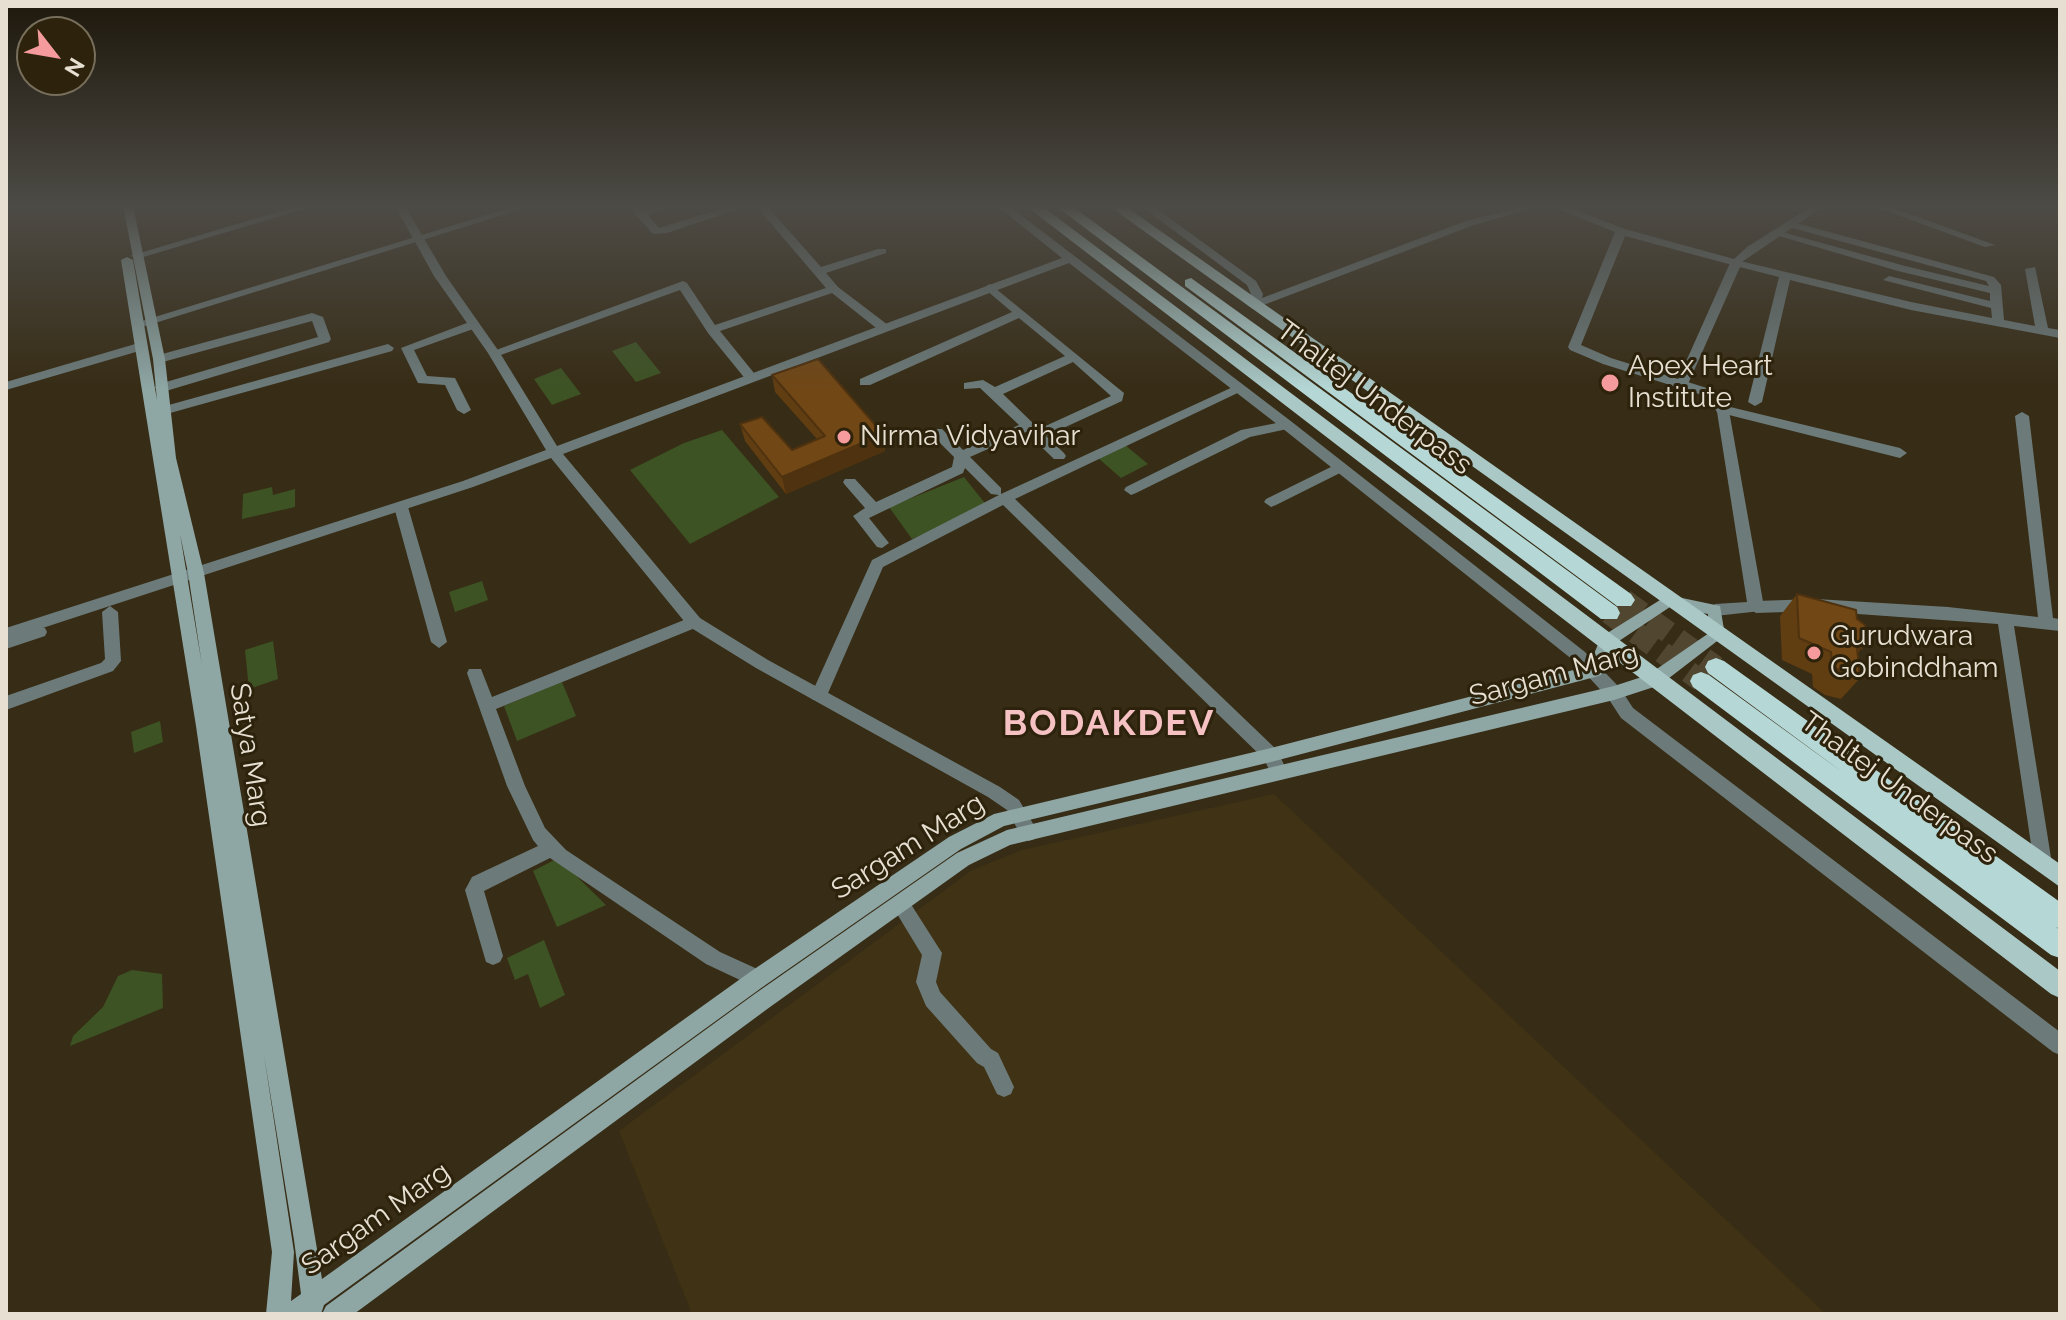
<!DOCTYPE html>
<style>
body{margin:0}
#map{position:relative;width:2066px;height:1320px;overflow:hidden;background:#372c15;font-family:Raleway,sans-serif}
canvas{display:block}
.frame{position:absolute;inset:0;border:8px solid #e7e0d2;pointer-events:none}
.north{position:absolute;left:16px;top:16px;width:80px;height:80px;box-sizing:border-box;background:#2d220b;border:2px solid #776e5b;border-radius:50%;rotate:121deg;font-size:22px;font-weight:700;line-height:32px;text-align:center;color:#e7e0d2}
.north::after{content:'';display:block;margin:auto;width:28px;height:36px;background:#f59b9d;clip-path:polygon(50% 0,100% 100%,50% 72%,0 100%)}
</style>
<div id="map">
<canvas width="2066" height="1320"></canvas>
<div class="frame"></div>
<div class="north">N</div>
</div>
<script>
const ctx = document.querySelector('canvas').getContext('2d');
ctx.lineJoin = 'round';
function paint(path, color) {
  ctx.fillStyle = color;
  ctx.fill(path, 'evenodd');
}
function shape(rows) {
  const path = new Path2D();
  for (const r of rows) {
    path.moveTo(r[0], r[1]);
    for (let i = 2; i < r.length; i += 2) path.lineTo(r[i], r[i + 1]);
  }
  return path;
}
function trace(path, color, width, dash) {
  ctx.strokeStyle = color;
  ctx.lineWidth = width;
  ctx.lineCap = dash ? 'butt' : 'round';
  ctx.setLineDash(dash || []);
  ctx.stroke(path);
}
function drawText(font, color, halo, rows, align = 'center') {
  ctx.font = font + ' Raleway,sans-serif';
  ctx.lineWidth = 6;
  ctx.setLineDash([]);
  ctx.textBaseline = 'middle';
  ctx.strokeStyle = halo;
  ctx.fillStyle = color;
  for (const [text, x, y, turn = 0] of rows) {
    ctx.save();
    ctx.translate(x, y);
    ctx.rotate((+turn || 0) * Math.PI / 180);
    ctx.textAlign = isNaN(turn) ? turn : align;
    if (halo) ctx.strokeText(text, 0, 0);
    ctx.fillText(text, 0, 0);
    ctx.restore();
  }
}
const built = shape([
 [1274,794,1826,1314,692,1314,619,1131,972,870,1022,850]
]);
const green = shape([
 [636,342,661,373,636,382,612,351],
 [561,368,581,394,552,405,534,379],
 [722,430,779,497,690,544,630,470,684,443],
 [1125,445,1148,464,1121,478,1098,458],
 [964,477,988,507,912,539,889,507],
 [272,487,273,495,295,489,295,507,242,519,243,494],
 [482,581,488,600,455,612,449,592],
 [273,641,278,679,249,689,245,650],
 [562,682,576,716,517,741,504,706],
 [160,721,163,742,134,753,131,732],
 [558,858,606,905,557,927,533,871],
 [544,940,565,995,540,1008,528,974,515,980,507,958],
 [132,970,162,974,163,1008,70,1046,73,1036,103,1007,118,976]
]);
const trunkTunnel = shape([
 [1624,600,1716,667],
 [1609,613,1701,681]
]);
const minor = shape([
 [297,206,314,206,140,258,130,256,297,206],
 [516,206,532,206,142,327,134,327,132,324,516,206],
 [628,206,639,206,643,210,656,206,672,206,648,215,659,228,731,206,747,206,667,233,656,234,652,233,628,206],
 [756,206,767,206,821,267,878,249,886,249,886,253,826,273,838,287,888,325,888,331,880,331,832,293,720,331,758,378,752,382,747,381,708,333,680,290,498,356,494,357,488,353,683,281,687,283,715,325,826,288,756,206],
 [1873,206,1888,206,1995,245,1985,247,1873,206],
 [1789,221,1994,277,2001,285,2004,320,2035,326,2025,269,2035,267,2048,328,2060,330,2060,338,1911,310,1790,280,1762,402,1755,406,1748,402,1779,277,1740,267,1688,384,1682,388,1677,387,1676,384,1730,263,1736,260,1911,302,1992,318,1991,308,1883,280,1889,276,1990,301,1990,293,1898,271,1769,233,1775,230,1905,266,1989,286,1986,281,1785,226,1783,224,1789,221],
 [990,284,1124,393,1122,401,1046,436,1064,453,1066,456,1064,459,1054,459,1026,432,970,457,1001,488,1001,494,1235,386,1240,385,1246,389,1015,499,1277,750,1288,773,1285,778,1279,780,1273,778,1264,759,1003,505,883,567,825,700,813,700,811,695,872,560,999,495,991,494,965,468,963,473,869,518,889,543,882,548,877,547,853,516,865,508,845,485,843,482,845,479,855,479,876,502,952,467,954,457,932,435,932,429,942,429,963,450,1019,425,980,388,964,389,964,383,983,380,995,387,1065,356,1019,318,870,385,860,385,860,379,1012,312,986,290,986,286,990,284],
 [1073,362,1111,396,1039,429,1003,394,1073,362],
 [312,313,323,317,331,339,329,342,166,391,161,392,155,388,156,385,318,337,312,321,159,363,155,362,155,356,312,313],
 [472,321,478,325,476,328,414,350,427,376,455,378,471,410,464,414,457,410,445,385,418,383,401,348,472,321],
 [142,342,148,346,146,349,6,390,6,382,142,342],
 [388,344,394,348,392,351,163,415,156,411,158,408,388,344],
 [1722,405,1900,448,1907,453,1900,458,1717,412,1715,409,1722,405],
 [2022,412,2029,416,2053,618,2060,619,2060,631,2014,626,2052,864,2049,870,2043,872,2037,870,2034,864,1998,624,1816,611,1756,613,1748,607,1756,601,1816,599,1948,607,2038,617,2015,416,2022,412],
 [1287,421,1294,425,1292,428,1250,437,1136,493,1131,495,1124,490,1126,487,1241,430,1287,421],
 [1341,462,1348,467,1346,470,1276,505,1271,507,1264,502,1266,499,1341,462],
 [401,502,408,507,447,642,439,648,431,642,394,507,401,502],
 [110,606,118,612,121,661,113,671,6,710,6,696,101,663,105,659,102,612,110,606],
 [694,616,700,618,702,622,700,626,496,709,525,786,545,828,566,850,720,952,764,972,767,979,764,986,757,988,706,964,550,858,484,891,503,956,500,962,493,965,486,962,465,890,472,877,538,846,533,840,507,786,467,673,469,669,481,669,492,697,694,616],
 [39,626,45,628,47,632,45,636,6,649,6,637,39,626],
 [900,895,907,898,942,953,936,982,940,992,991,1049,998,1053,1014,1087,1011,1094,1004,1097,997,1094,984,1067,977,1063,926,1006,916,982,922,955,891,904,893,898,900,895]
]);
const tertiary = shape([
 [395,206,405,206,446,276,500,353,557,446,1062,258,997,206,1009,206,1292,422,1585,652,1620,688,1633,708,2060,1032,2060,1055,2053,1052,1621,718,1608,698,1573,660,1282,428,1069,263,563,454,700,618,768,660,1000,787,1019,800,1035,827,1038,833,1035,839,1029,841,1023,839,1007,810,988,797,756,668,688,626,551,458,473,487,6,640,6,628,463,481,546,450,488,353,434,276,395,206],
 [1141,206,1153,206,1256,281,1263,294,1262,298,1466,221,1524,206,1541,206,1474,225,1253,309,1247,305,1251,294,1247,285,1141,206],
 [1551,206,1566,206,1625,229,1734,259,1747,247,1812,206,1824,206,1736,266,1625,236,1581,345,1611,358,1726,394,1764,607,1761,611,1715,616,1707,610,1715,604,1747,602,1715,399,1603,364,1570,350,1568,347,1615,232,1551,206]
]);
const secondary = shape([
 [123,206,133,206,165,359,176,458,204,573,322,1279,750,972,949,837,994,814,1271,748,1589,666,1601,637,1668,595,1720,606,1725,635,1660,685,1614,700,1010,845,969,865,770,1007,354,1314,322,1314,326,1306,756,993,957,853,1007,830,1614,686,1648,675,1709,633,1708,614,1670,607,1613,645,1601,675,1595,677,1271,762,1004,826,961,849,764,986,324,1305,321,1314,266,1314,272,1252,196,726,121,260,127,257,133,260,157,400,153,359,123,206],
 [180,534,188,573,202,665,180,534],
 [264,1055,294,1240,301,1294,291,1301,294,1252,264,1055]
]);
const primary = shape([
 [1026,206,1042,206,2060,971,2060,998,2051,994,1026,206],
 [1109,206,1125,206,2060,864,2060,887,1109,206]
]);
const trunk = shape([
 [1056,206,1072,206,1617,607,1620,613,1617,619,1601,619,1056,206],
 [1191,278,1631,594,1635,600,1631,606,1617,606,1185,286,1185,280,1191,278],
 [1716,658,1724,661,2060,902,2060,929,2056,927,2060,930,2060,958,2051,955,1693,687,1690,681,1693,675,1701,672,1709,675,1845,774,1708,673,1705,667,1708,661,1716,658]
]);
const wall = shape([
 [772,375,883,434,885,451,786,494,745,441,740,424,792,450,817,439,775,392],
 [1797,594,1857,619,1866,641,1858,653,1860,678,1841,699,1825,695,1813,687,1812,674,1782,660,1780,616]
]);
const shadedWall = shape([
 [883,434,885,451,786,494,782,477]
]);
const building = shape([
 [818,359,883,434,782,477,740,424,762,417,792,450,825,436,772,375,818,359],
 [1797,594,1856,610,1857,619,1865,625,1866,641,1861,640,1862,649,1857,648,1860,678,1844,674,1832,665,1831,652,1799,638,1797,594]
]);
const markers = [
 [1610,383,10,"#f59b9d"],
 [844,437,8,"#f59b9d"],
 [1814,653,8,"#f59b9d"]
];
const poiNames = [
 ["Apex Heart",1628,367],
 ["Institute",1628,399],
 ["Nirma Vidyavihar",860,437],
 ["Gurudwara",1830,637],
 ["Gobinddham",1830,669]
];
const streetNames = [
 ["Thaltej Underpass",1374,398,37],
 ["Sargam Marg",1554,675,-15],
 ["Satya Marg",250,755,81],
 ["Thaltej Underpass",1899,788,36],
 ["Sargam Marg",908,847,-32],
 ["Sargam Marg",376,1219,-35]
];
const districtNames = [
 ["BODAKDEV",1109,724]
];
paint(built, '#403214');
paint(green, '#3d5324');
trace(trunkTunnel, '#514731', 22, [22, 11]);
paint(minor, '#6c7b7a');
paint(tertiary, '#6c7b7a');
paint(secondary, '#8ea7a5');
paint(primary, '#a9c8c6');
paint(trunk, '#b5d8d6');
paint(wall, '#613d12');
paint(shadedWall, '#4f320f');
paint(building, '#714715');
trace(building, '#4f320f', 2);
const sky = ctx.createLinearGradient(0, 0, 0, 391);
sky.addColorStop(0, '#1e180c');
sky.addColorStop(0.53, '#4d4b46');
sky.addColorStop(1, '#4d4b4600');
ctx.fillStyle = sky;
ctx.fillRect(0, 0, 2066, 391);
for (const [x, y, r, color] of markers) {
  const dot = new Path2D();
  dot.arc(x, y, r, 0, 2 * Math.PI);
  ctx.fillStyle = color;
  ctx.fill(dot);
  trace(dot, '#2d220b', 3);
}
drawText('28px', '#e7e0d2', '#2d220b', poiNames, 'left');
drawText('28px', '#e7e0d2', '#2d220b', streetNames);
ctx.letterSpacing = '2px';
drawText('bold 36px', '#f5c1c2', '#2d220b', districtNames);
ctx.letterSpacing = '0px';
</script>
